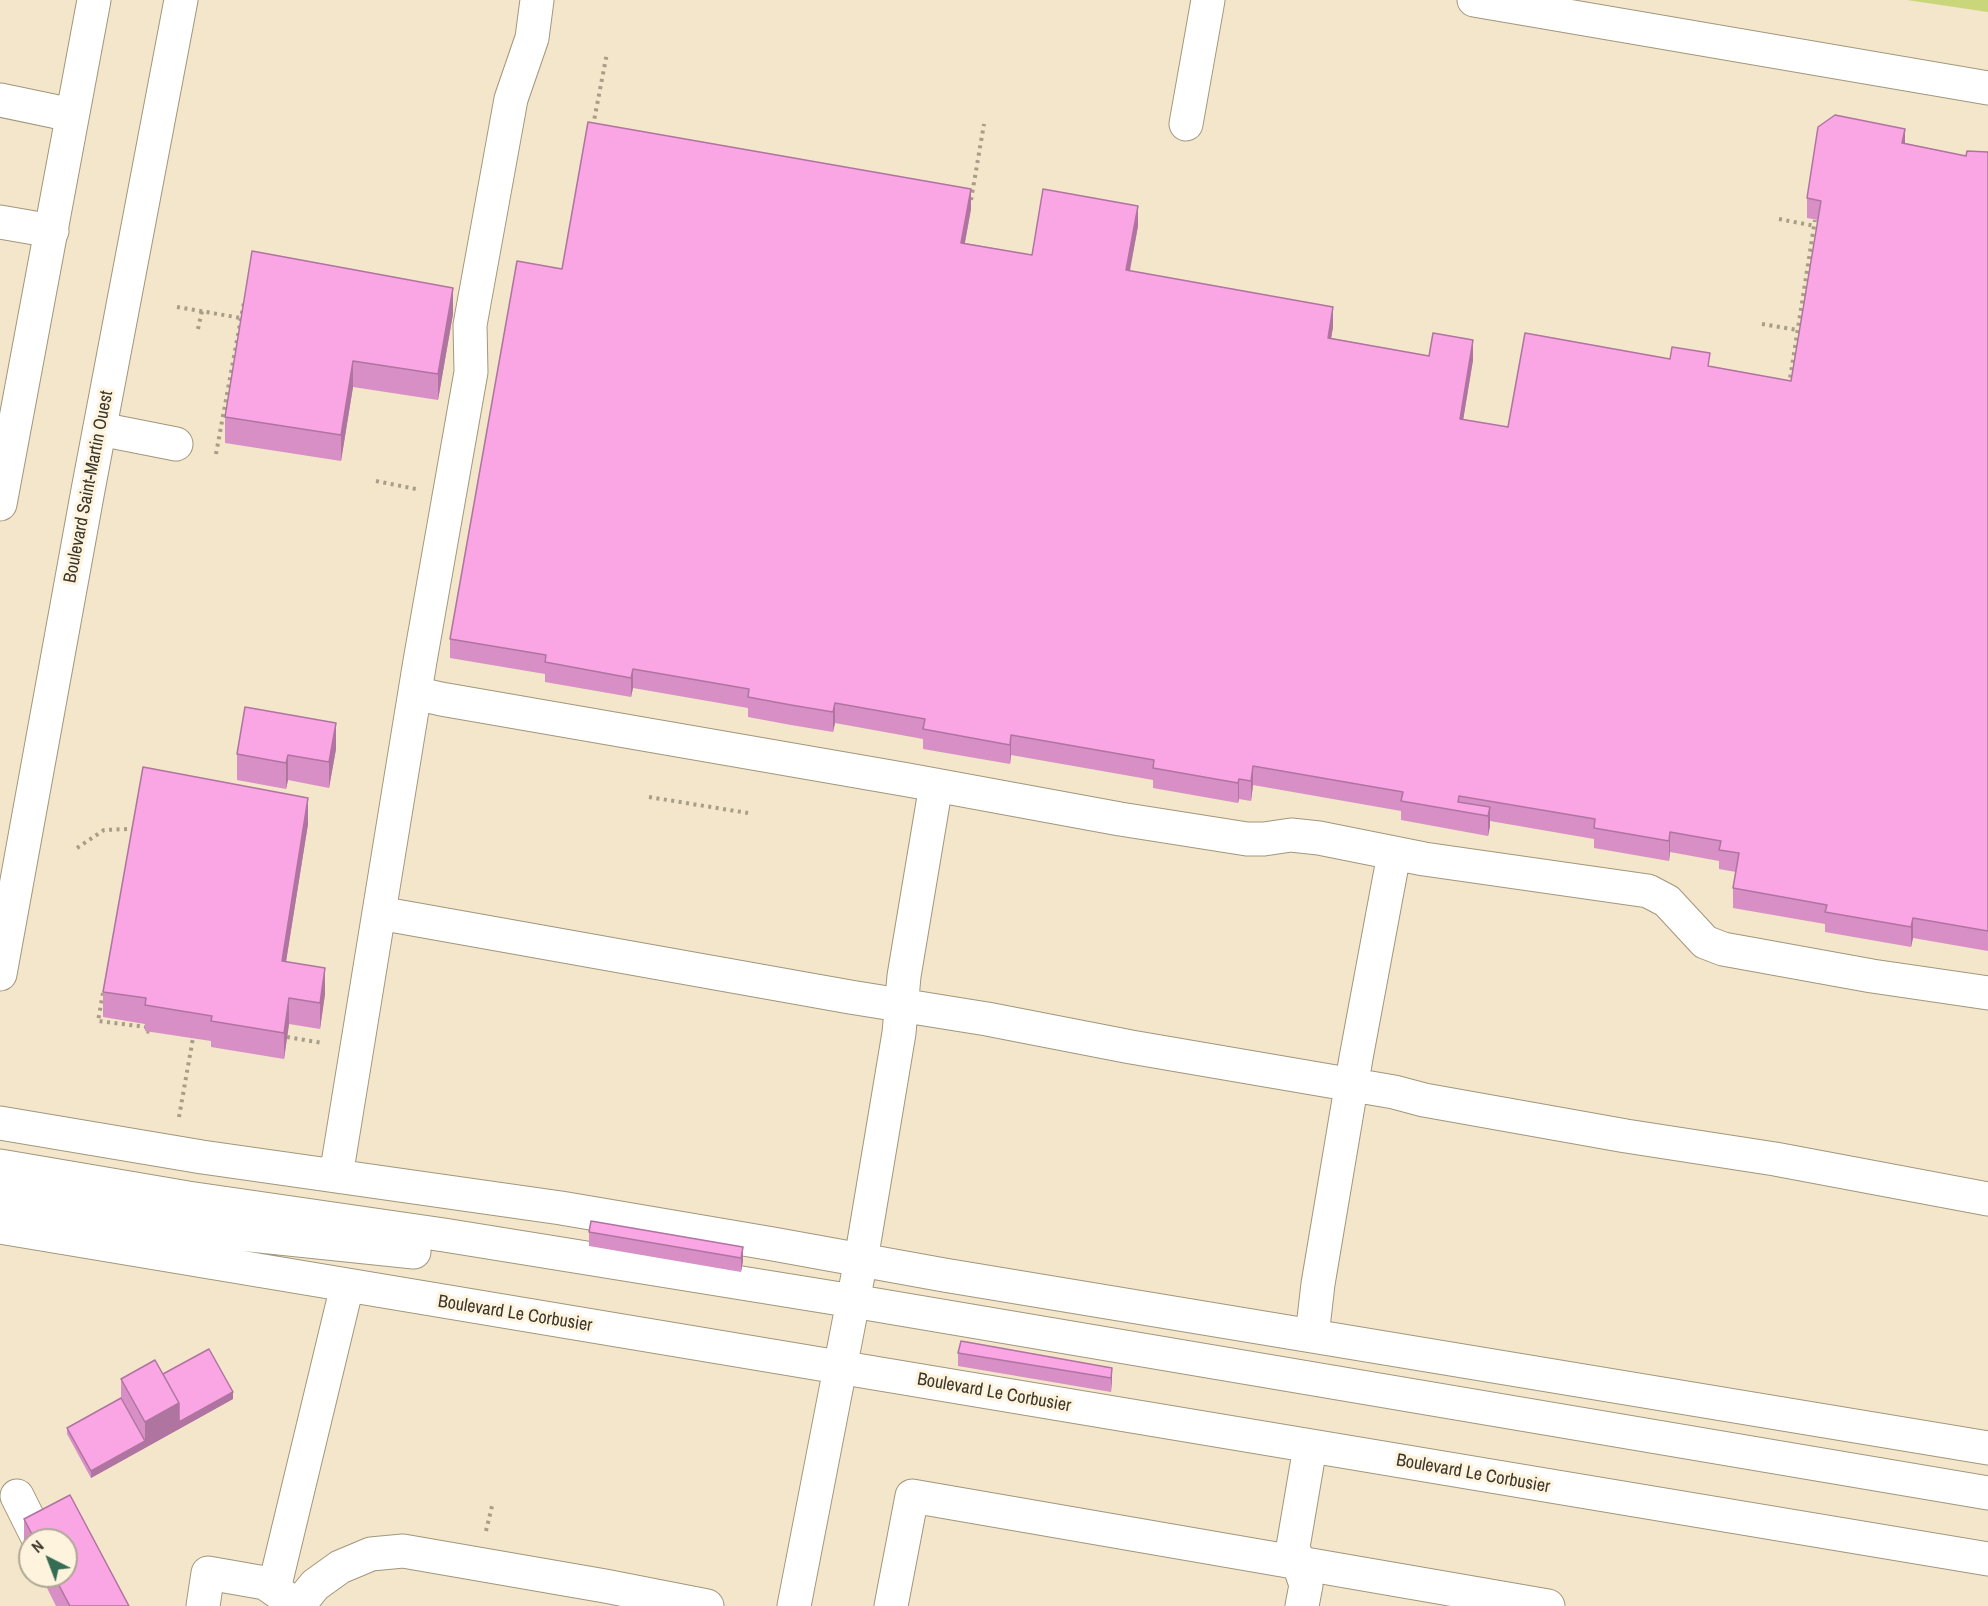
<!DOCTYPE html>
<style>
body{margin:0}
#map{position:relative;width:1988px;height:1606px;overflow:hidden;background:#f3e6ca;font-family:"Archivo Narrow",sans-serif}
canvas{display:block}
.north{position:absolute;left:18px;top:1528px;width:60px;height:60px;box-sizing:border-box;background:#fef3dd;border:2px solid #b0a796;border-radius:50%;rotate:318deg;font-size:16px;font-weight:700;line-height:24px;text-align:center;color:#3b362b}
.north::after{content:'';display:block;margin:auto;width:21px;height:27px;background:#346c54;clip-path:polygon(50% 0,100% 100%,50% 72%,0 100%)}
</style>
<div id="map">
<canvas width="1988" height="1606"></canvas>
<div class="north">N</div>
</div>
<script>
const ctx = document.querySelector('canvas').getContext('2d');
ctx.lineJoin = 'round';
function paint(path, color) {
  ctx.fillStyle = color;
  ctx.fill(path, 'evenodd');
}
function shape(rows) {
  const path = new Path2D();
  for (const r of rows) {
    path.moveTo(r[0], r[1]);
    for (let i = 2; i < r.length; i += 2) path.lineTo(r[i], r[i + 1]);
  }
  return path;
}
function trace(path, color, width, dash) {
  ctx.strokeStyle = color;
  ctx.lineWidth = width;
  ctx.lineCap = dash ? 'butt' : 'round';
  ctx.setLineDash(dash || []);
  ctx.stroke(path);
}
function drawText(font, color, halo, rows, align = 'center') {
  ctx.font = font + ' "Archivo Narrow",sans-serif';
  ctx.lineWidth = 6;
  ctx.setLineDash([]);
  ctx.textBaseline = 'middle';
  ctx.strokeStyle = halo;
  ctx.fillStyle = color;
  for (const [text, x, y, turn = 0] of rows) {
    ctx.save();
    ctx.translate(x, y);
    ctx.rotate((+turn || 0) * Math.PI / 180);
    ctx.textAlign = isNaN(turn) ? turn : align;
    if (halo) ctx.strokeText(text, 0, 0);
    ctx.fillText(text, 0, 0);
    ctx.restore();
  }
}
const green = shape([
 [1907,0,1988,0,1988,12]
]);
const path = shape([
 [593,126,607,53],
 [971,200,984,124],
 [1779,219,1815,226],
 [177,307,241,318],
 [1762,324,1798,330],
 [198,329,202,311],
 [1789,385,1815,220],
 [216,454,244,302],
 [376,481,416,489],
 [649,797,748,813],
 [77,848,104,830,128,829,133,830,132,835],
 [103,993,98,1021,146,1027,145,1031,151,1032],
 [287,1037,322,1043],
 [179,1117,193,1038,191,1038],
 [486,1531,492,1506]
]);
const minor = shape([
 [1474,0,1988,88],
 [0,100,72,115],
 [1186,124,1208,0],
 [0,222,52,231],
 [100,429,176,444],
 [415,693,441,699,908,780,1120,819,1247,839,1264,839,1291,835,1319,838,1424,859,1648,891,1667,901,1705,942,1723,949,1872,976,1988,993],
 [379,913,850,997,987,1019,1131,1047,1394,1092,1424,1100,1626,1136,1775,1159,1988,1199],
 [0,1123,202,1157,561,1208,773,1244,944,1275,1988,1448],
 [0,1166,188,1198,444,1235,853,1301,1988,1493],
 [336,1176,420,661,471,372,470,325,511,99,532,38,537,0],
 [0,1195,212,1231,414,1252],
 [0,1227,1988,1559],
 [1312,1336,1318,1284,1356,1058,1394,854],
 [17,1496,38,1538],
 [274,1589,347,1286],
 [203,1606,208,1573,265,1583,292,1602],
 [298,1606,315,1585,340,1567,371,1554,403,1551,605,1586,707,1606],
 [794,1606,861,1260,899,1033,904,976,936,785],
 [891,1606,912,1496,1548,1606],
 [1302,1606,1306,1585,1293,1547,1310,1447]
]);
const major = shape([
 [0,504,94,0],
 [0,974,88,490,181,0]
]);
const wall = shape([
 [1905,143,1966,156,1988,152,1988,951,1913,938,1911,947,1825,932,1825,924,1733,908,1733,888,1736,872,1719,869,1719,861,1670,852,1669,861,1594,848,1594,839,1490,821,1488,836,1401,820,1401,811,1253,785,1251,801,1239,799,1238,803,1153,788,1153,780,1011,755,1010,764,923,749,923,739,835,723,833,732,791,725,748,717,748,708,633,688,631,697,545,682,545,674,450,658,450,639,562,269,971,209,965,243,1032,255,1138,226,1130,271,1333,327,1331,338,1429,356,1473,360,1463,420,1508,427,1710,366,1791,381,1818,220,1807,218,1807,198],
 [453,314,438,400,353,387,341,461,225,443,225,417],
 [336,749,329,788,288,780,286,789,237,780,237,754],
 [308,824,286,961,325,994,320,1029,289,1024,284,1059,211,1047,211,1041,145,1031,145,1024,103,1017,103,992],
 [589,1232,743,1247,743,1261,741,1272,589,1246],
 [958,1353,1112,1368,1111,1392,958,1366],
 [163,1374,233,1399,91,1478,67,1434,67,1428,121,1398,121,1379],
 [70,1495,129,1606,56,1606,41,1576,66,1576,66,1540,30,1540,30,1556,24,1545,24,1519]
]);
const shadedWall = shape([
 [1905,129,1905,149,1902,143],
 [971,189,971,209,961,263,961,243],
 [1138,206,1138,226,1126,290,1126,270],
 [453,288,453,314,438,400,438,374],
 [1333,307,1333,327,1328,358,1328,338],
 [1473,340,1473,360,1460,439,1460,419],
 [353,361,353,387,341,461,341,435],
 [633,669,633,688,631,697,631,678],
 [835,703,835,723,833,732,833,712],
 [336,723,336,749,329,788,329,762],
 [1011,735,1011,755,1010,764,1010,745],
 [288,755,288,780,286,789,286,763],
 [1253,766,1253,785,1251,801,1251,781],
 [1239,779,1239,799,1238,803,1238,783],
 [308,798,308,824,282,987,282,961],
 [1490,807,1490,827,1488,836,1488,816],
 [1670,832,1670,852,1669,861,1669,841],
 [1913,918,1913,938,1911,947,1911,927],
 [325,968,325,994,320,1029,320,1003],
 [289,998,289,1024,284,1059,284,1033],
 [743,1247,743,1261,741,1272,741,1258],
 [1112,1368,1112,1381,1111,1392,1111,1378],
 [233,1392,233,1399,91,1478,91,1471,145,1441,145,1422,179,1403]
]);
const building = shape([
 [1835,115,1905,129,1902,143,1966,156,1967,151,1988,152,1988,931,1913,918,1911,927,1825,912,1827,905,1733,888,1739,853,1719,850,1721,841,1670,832,1669,841,1594,828,1595,819,1459,796,1458,802,1490,807,1488,816,1401,801,1403,792,1253,766,1251,781,1239,779,1238,783,1153,768,1154,760,1011,735,1010,745,923,729,925,719,835,703,833,712,791,705,748,697,749,689,633,669,631,678,545,662,546,655,450,639,517,261,562,269,588,122,971,189,961,243,1032,255,1043,189,1138,206,1126,270,1333,307,1328,338,1429,356,1433,333,1473,340,1460,419,1508,427,1525,333,1670,359,1672,347,1710,353,1708,366,1791,381,1821,201,1807,198,1818,127,1835,115],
 [252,251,453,288,438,374,353,361,341,435,225,417,252,251],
 [245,707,336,723,329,762,288,755,286,763,237,754,245,707],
 [143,767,308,798,282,961,325,968,320,1003,289,998,284,1033,211,1021,212,1016,145,1005,146,998,103,992,143,767],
 [591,1221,743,1247,741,1258,589,1232,591,1221],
 [961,1341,1112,1368,1111,1378,958,1353,961,1341],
 [209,1349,233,1392,179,1422,179,1403,163,1374,209,1349],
 [155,1360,179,1403,145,1422,121,1379,155,1360],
 [121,1398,145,1441,91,1471,67,1428,121,1398],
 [70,1495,129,1606,70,1606,54,1576,66,1576,66,1540,35,1540,24,1519,70,1495]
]);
const streetNames = [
 ["Boulevard Saint-Martin Ouest",89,487,-79],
 ["Boulevard Le Corbusier",515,1314,9],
 ["Boulevard Le Corbusier",994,1393,10],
 ["Boulevard Le Corbusier",1473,1474,10]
];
paint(green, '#c9d67a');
trace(minor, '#a2967c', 35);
trace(major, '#a2967c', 35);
trace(path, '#a79d88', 4, [3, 4.5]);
trace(minor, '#fff', 33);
trace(major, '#fff', 33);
paint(wall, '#d78fc5');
paint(shadedWall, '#af74a0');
paint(building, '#faa6e5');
trace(building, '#af74a0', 1.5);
drawText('18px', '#3b362b', '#fef3dd', streetNames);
</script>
